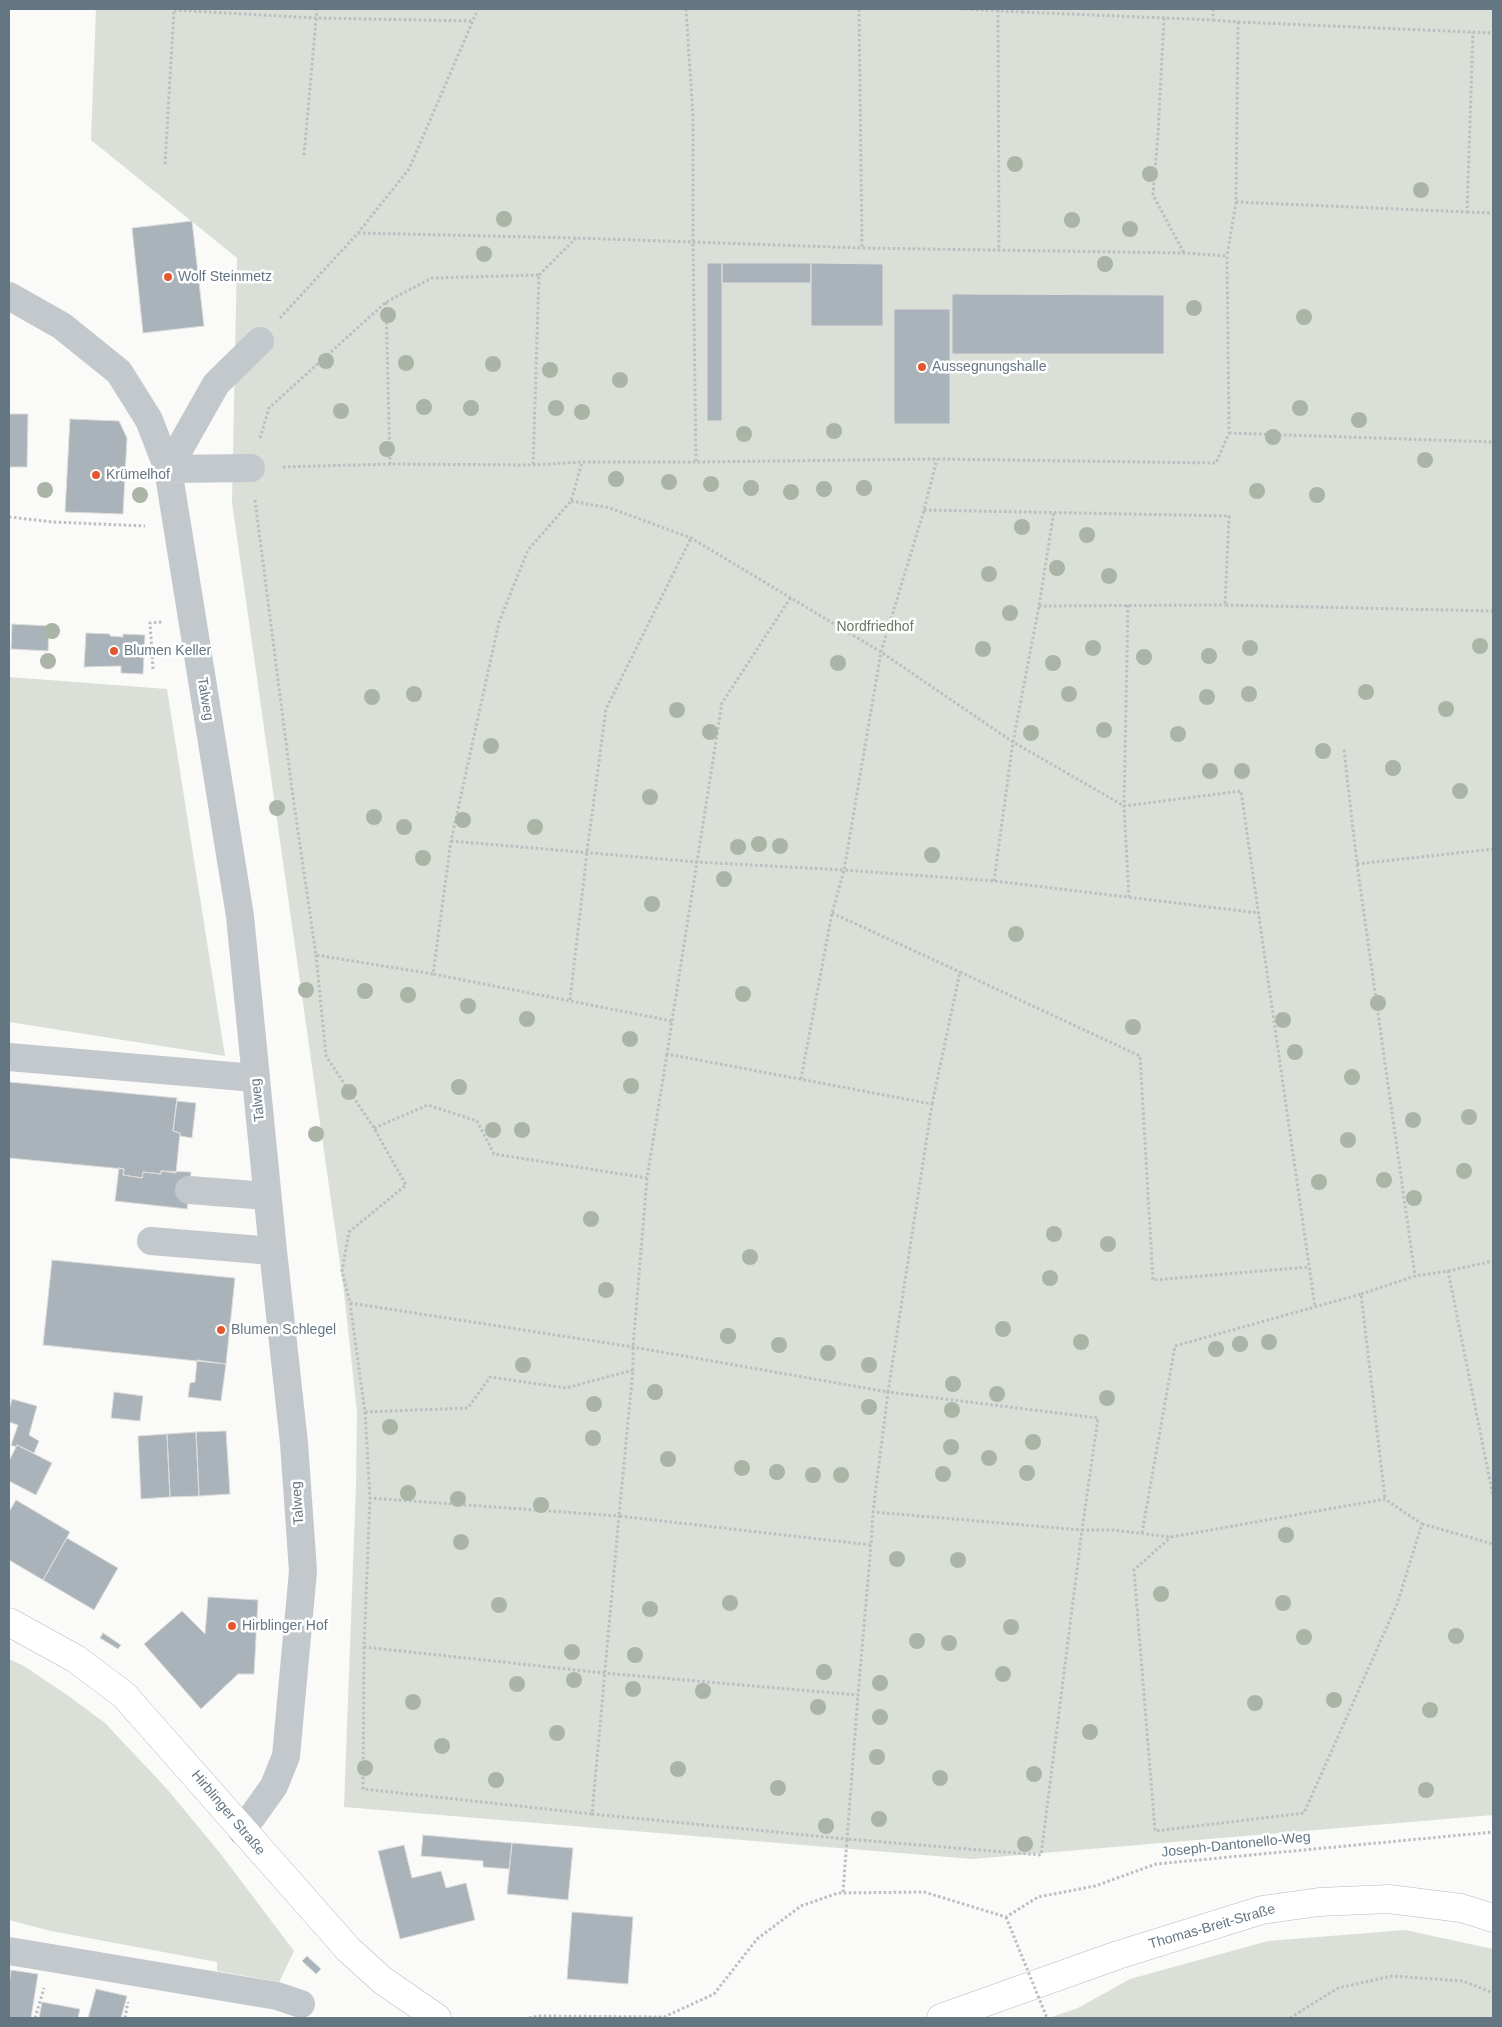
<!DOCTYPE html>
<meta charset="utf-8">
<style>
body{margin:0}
#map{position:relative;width:1502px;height:2027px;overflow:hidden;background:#fafaf8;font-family:Helvetica,sans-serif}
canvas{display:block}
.frame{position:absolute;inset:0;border:10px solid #657683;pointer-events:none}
</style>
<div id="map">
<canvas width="1502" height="2027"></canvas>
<div class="frame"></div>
</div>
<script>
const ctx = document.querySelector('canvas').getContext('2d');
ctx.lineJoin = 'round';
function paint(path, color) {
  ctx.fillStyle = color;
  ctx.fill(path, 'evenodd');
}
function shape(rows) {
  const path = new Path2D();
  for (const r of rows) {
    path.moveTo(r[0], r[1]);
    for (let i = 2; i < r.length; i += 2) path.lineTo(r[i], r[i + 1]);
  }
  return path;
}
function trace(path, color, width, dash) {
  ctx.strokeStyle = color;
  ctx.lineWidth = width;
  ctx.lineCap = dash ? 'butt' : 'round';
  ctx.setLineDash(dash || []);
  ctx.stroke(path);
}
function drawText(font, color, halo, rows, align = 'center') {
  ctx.font = font + ' Helvetica,sans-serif';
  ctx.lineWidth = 5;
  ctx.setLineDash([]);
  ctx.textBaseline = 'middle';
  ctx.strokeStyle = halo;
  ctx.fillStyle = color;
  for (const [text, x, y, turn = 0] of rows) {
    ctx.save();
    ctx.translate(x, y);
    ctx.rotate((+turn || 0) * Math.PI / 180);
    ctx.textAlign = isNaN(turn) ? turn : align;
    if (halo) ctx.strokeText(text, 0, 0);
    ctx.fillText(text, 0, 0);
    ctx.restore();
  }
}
const green = shape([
 [96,9,1493,9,1493,1815,972,1859,344,1807,356,1486,357,1412,344,1292,232,502,237,258,91,140],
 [9,677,167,689,225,1056,9,1022],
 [9,1659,24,1666,67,1695,105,1723,167,1789,220,1853,294,1951,279,1982,217,1971,217,1962,51,1931,9,1920],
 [1405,1930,1493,1949,1493,2018,1049,2018,1078,2008,1130,1979,1268,1941]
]);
const building = shape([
 [192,221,204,326,143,333,132,228,192,221],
 [707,263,722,263,722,421,707,421,707,263],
 [722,263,811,263,811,283,722,283,722,263],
 [811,263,883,264,883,326,811,326,811,263],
 [952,294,1164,295,1164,354,952,354,952,294],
 [894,309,950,309,950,424,894,424,894,309],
 [9,414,28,414,27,467,9,467,9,414],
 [70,419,119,421,127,438,123,514,65,512,70,419],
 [12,624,49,626,48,651,11,649,12,624],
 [86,633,110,634,110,636,123,637,123,634,145,635,143,674,121,673,121,666,84,667,86,633],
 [9,1082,177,1098,173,1131,180,1133,176,1173,161,1171,161,1174,143,1172,142,1178,123,1175,124,1169,9,1158,9,1082],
 [177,1101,196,1103,192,1138,180,1136,180,1133,173,1131,177,1101],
 [119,1168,124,1169,123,1175,142,1178,143,1172,161,1174,161,1171,191,1172,187,1209,115,1201,119,1168],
 [52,1260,235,1278,226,1364,43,1345,52,1260],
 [197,1360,226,1364,221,1401,188,1397,190,1383,195,1382,197,1360],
 [114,1392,143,1396,140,1421,111,1418,114,1392],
 [12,1399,37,1406,29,1435,39,1441,34,1453,17,1445,16,1447,11,1445,18,1425,9,1422,9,1410,12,1399],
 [226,1431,230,1494,199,1496,196,1432,226,1431],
 [196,1432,199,1496,170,1497,167,1434,196,1432],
 [167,1434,170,1497,141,1499,138,1436,167,1434],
 [17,1445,52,1463,36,1495,9,1481,9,1461,17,1445],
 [16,1500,70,1532,43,1580,9,1560,9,1512,16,1500],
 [67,1538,118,1568,94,1610,43,1580,67,1538],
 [208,1597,258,1600,254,1674,238,1674,201,1709,144,1644,182,1611,205,1634,208,1597],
 [103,1633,121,1645,118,1649,100,1638,103,1633],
 [423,1835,512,1843,509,1869,483,1867,483,1861,421,1856,423,1835],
 [512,1843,573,1848,568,1900,507,1894,512,1843],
 [404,1845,412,1878,441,1871,446,1888,466,1883,475,1920,400,1939,378,1851,404,1845],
 [572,1912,633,1917,628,1984,567,1979,572,1912],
 [307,1956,321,1969,316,1974,302,1961,307,1956],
 [11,1970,38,1974,31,2018,9,2018,9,1986,11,1970],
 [96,1989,127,1996,121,2018,88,2018,96,1989],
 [42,2002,80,2009,78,2018,39,2018,42,2002]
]);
const path = shape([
 [859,9,862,248],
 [961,9,1022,12,1022,9],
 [174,10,316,18,473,21],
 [998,10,999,251],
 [1022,12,1213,20,1213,9],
 [1164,18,1158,134,1153,195,1184,253],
 [1213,20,1238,22,1236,202,1227,256],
 [1238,22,1493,33],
 [304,155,317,9],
 [165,164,174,9],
 [1236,202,1467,212,1473,32],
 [1467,212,1493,213],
 [358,233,576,238,693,242,862,248,1184,253,1227,256,1229,433,1216,463,937,459,696,462,693,242,693,116,686,9],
 [539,275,576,238],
 [386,302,390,464],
 [280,318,358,233,409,169,478,9],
 [1229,433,1493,442],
 [260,438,269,408,386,302,432,278,539,275,533,465],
 [283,467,390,464,533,465,582,462,696,462],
 [255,500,293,797,316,955,433,974,451,841,499,622,528,550,571,501,582,462],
 [571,501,610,508,691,538,881,652,1013,742,1124,806,1241,791,1315,1307],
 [924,510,1229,516,1225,605,1493,611],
 [9,517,53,522,145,526],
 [1128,605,1124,806,1129,897],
 [1039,606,1225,605],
 [153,669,150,623,162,622],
 [1344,750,1357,864,1415,1276],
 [451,841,697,862,844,870,881,652,924,510,937,459],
 [1357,864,1493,849],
 [994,881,1013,742,1039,606,1054,511],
 [832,913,960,972],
 [316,955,326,1056,374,1128,406,1185,349,1232,342,1271,350,1303,633,1347,888,1392,932,1104,667,1054,672,1021,433,974],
 [570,1000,587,852,606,709,691,538],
 [672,1021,722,703,791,597],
 [801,1079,832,913,844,870,994,881,1259,913],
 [932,1104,960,972,1140,1056,1153,1280,1309,1267],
 [374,1128,428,1105,477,1121,494,1154,647,1178,667,1054],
 [647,1178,633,1347,633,1370,619,1516,871,1545,873,1512,888,1392,1098,1418,1082,1530,873,1512],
 [1448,1271,1493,1261],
 [1361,1294,1415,1276,1448,1271,1493,1496],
 [350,1303,365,1412,370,1498,364,1647,363,1789,592,1814,619,1516,370,1498],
 [365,1412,468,1408,490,1377,566,1388,633,1370],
 [1422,1524,1493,1544],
 [1142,1533,1175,1346,1361,1294,1385,1499],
 [364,1647,604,1673,858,1695,871,1545],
 [592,1814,847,1839,858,1695],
 [843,1892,847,1839,1041,1855,1082,1530,1113,1530,1171,1537,1385,1499,1422,1524,1397,1604,1304,1813,1155,1831,1134,1570,1171,1537],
 [35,2018,44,1988],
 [125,2018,128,2002],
 [529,2018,539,2016,664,2017,714,1994,757,1939,801,1906,838,1893,924,1892,1006,1917,1038,1897,1095,1886,1156,1864,1493,1832],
 [1290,2018,1338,1988,1392,1976,1463,1981,1493,1993]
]);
const minor = shape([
 [9,296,62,326,119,372,149,420,168,469,240,916,273,1251,294,1443,303,1571,286,1756,274,1786,242,1831],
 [168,469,216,384,260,341],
 [168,469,251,468],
 [9,1057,255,1078],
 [189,1190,267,1196],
 [151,1241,273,1251],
 [9,1951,277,1996,301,2004]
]);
const major = shape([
 [9,1622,76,1659,124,1695,348,1949,382,1980,437,2018],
 [941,2018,1118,1955,1262,1910,1319,1902,1389,1899,1461,1908,1493,1918]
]);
const pathBridge = shape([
 [1006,1917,1047,2018]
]);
const trees = [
 [1015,164],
 [1150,174],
 [1421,190],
 [504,219],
 [1072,220],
 [1130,229],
 [484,254],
 [1105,264],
 [1194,308],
 [388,315],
 [1304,317],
 [326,361],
 [406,363],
 [493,364],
 [550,370],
 [620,380],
 [424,407],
 [471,408],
 [556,408],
 [1300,408],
 [341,411],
 [582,412],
 [1359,420],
 [834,431],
 [744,434],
 [1273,437],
 [387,449],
 [1425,460],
 [616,479],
 [669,482],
 [711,484],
 [751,488],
 [864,488],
 [824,489],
 [45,490],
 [1257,491],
 [791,492],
 [140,495],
 [1317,495],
 [1022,527],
 [1087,535],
 [1057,568],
 [989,574],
 [1109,576],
 [1010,613],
 [52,631],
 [1480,646],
 [1093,648],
 [1250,648],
 [983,649],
 [1209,656],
 [1144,657],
 [48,661],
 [838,663],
 [1053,663],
 [1366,692],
 [414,694],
 [1069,694],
 [1249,694],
 [372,697],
 [1207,697],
 [1446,709],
 [677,710],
 [1104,730],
 [710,732],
 [1031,733],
 [1178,734],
 [491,746],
 [1323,751],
 [1393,768],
 [1210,771],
 [1242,771],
 [1460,791],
 [650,797],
 [277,808],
 [374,817],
 [463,820],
 [404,827],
 [535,827],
 [759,844],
 [780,846],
 [738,847],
 [932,855],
 [423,858],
 [724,879],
 [652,904],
 [1016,934],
 [306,990],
 [365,991],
 [743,994],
 [408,995],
 [1378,1003],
 [468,1006],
 [527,1019],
 [1283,1020],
 [1133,1027],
 [630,1039],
 [1295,1052],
 [1352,1077],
 [631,1086],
 [459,1087],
 [349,1092],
 [1469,1117],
 [1413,1120],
 [493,1130],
 [522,1130],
 [316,1134],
 [1348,1140],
 [1464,1171],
 [1384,1180],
 [1319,1182],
 [1414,1198],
 [591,1219],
 [1054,1234],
 [1108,1244],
 [750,1257],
 [1050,1278],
 [606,1290],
 [1003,1329],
 [728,1336],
 [1081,1342],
 [1269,1342],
 [1240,1344],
 [779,1345],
 [1216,1349],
 [828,1353],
 [523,1365],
 [869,1365],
 [953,1384],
 [655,1392],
 [997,1394],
 [1107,1398],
 [594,1404],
 [869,1407],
 [952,1410],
 [390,1427],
 [593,1438],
 [1033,1442],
 [951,1447],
 [989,1458],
 [668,1459],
 [742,1468],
 [777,1472],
 [1027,1473],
 [943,1474],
 [813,1475],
 [841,1475],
 [408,1493],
 [458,1499],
 [541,1505],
 [1286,1535],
 [461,1542],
 [897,1559],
 [958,1560],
 [1161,1594],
 [730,1603],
 [1283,1603],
 [499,1605],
 [650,1609],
 [1011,1627],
 [1456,1636],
 [1304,1637],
 [917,1641],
 [949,1643],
 [572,1652],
 [635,1655],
 [824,1672],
 [1003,1674],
 [574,1680],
 [880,1683],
 [517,1684],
 [633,1689],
 [703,1691],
 [1334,1700],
 [413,1702],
 [1255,1703],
 [818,1707],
 [1430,1710],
 [880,1717],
 [1090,1732],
 [557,1733],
 [442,1746],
 [877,1757],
 [365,1768],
 [678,1769],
 [1034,1774],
 [940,1778],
 [496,1780],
 [778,1788],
 [1426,1790],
 [879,1819],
 [826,1826],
 [1025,1844]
];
const markers = [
 [168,277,5,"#e4572e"],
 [922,367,5,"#e4572e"],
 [96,475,5,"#e4572e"],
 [114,651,5,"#e4572e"],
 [221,1330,5,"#e4572e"],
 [232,1626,5,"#e4572e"]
];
const poiNames = [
 ["Wolf Steinmetz",178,277],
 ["Aussegnungshalle",932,367],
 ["Krümelhof",106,475],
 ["Blumen Keller",124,651],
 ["Blumen Schlegel",231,1330],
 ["Hirblinger Hof",242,1626]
];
const parkNames = [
 ["Nordfriedhof",875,627]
];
const streetNames = [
 ["Talweg",205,699,81],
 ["Talweg",258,1100,-96],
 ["Talweg",298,1503,-94],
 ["Hirblinger Straße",228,1813,50],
 ["Joseph-Dantonello-Weg",1236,1845,-6],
 ["Thomas-Breit-Straße",1212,1927,-16]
];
paint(green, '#dadfd7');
paint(building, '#aab3b9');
trace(building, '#dcdcda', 1);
trace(major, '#b5babe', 29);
trace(path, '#bbbfc2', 3, [2.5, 2.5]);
trace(minor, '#c3c8cc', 28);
trace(major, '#fff', 28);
trace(pathBridge, '#bbbfc2', 3, [2.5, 2.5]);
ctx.fillStyle = '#aab4a7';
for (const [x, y] of trees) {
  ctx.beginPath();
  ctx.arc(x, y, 8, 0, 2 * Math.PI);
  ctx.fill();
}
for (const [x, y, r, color] of markers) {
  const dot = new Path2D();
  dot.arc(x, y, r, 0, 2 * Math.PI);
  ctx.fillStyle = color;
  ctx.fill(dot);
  trace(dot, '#fff', 2);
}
drawText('14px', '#657683', '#fff', poiNames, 'left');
drawText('14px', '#687a64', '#fff', parkNames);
drawText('14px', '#657683', '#fff', streetNames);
</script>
